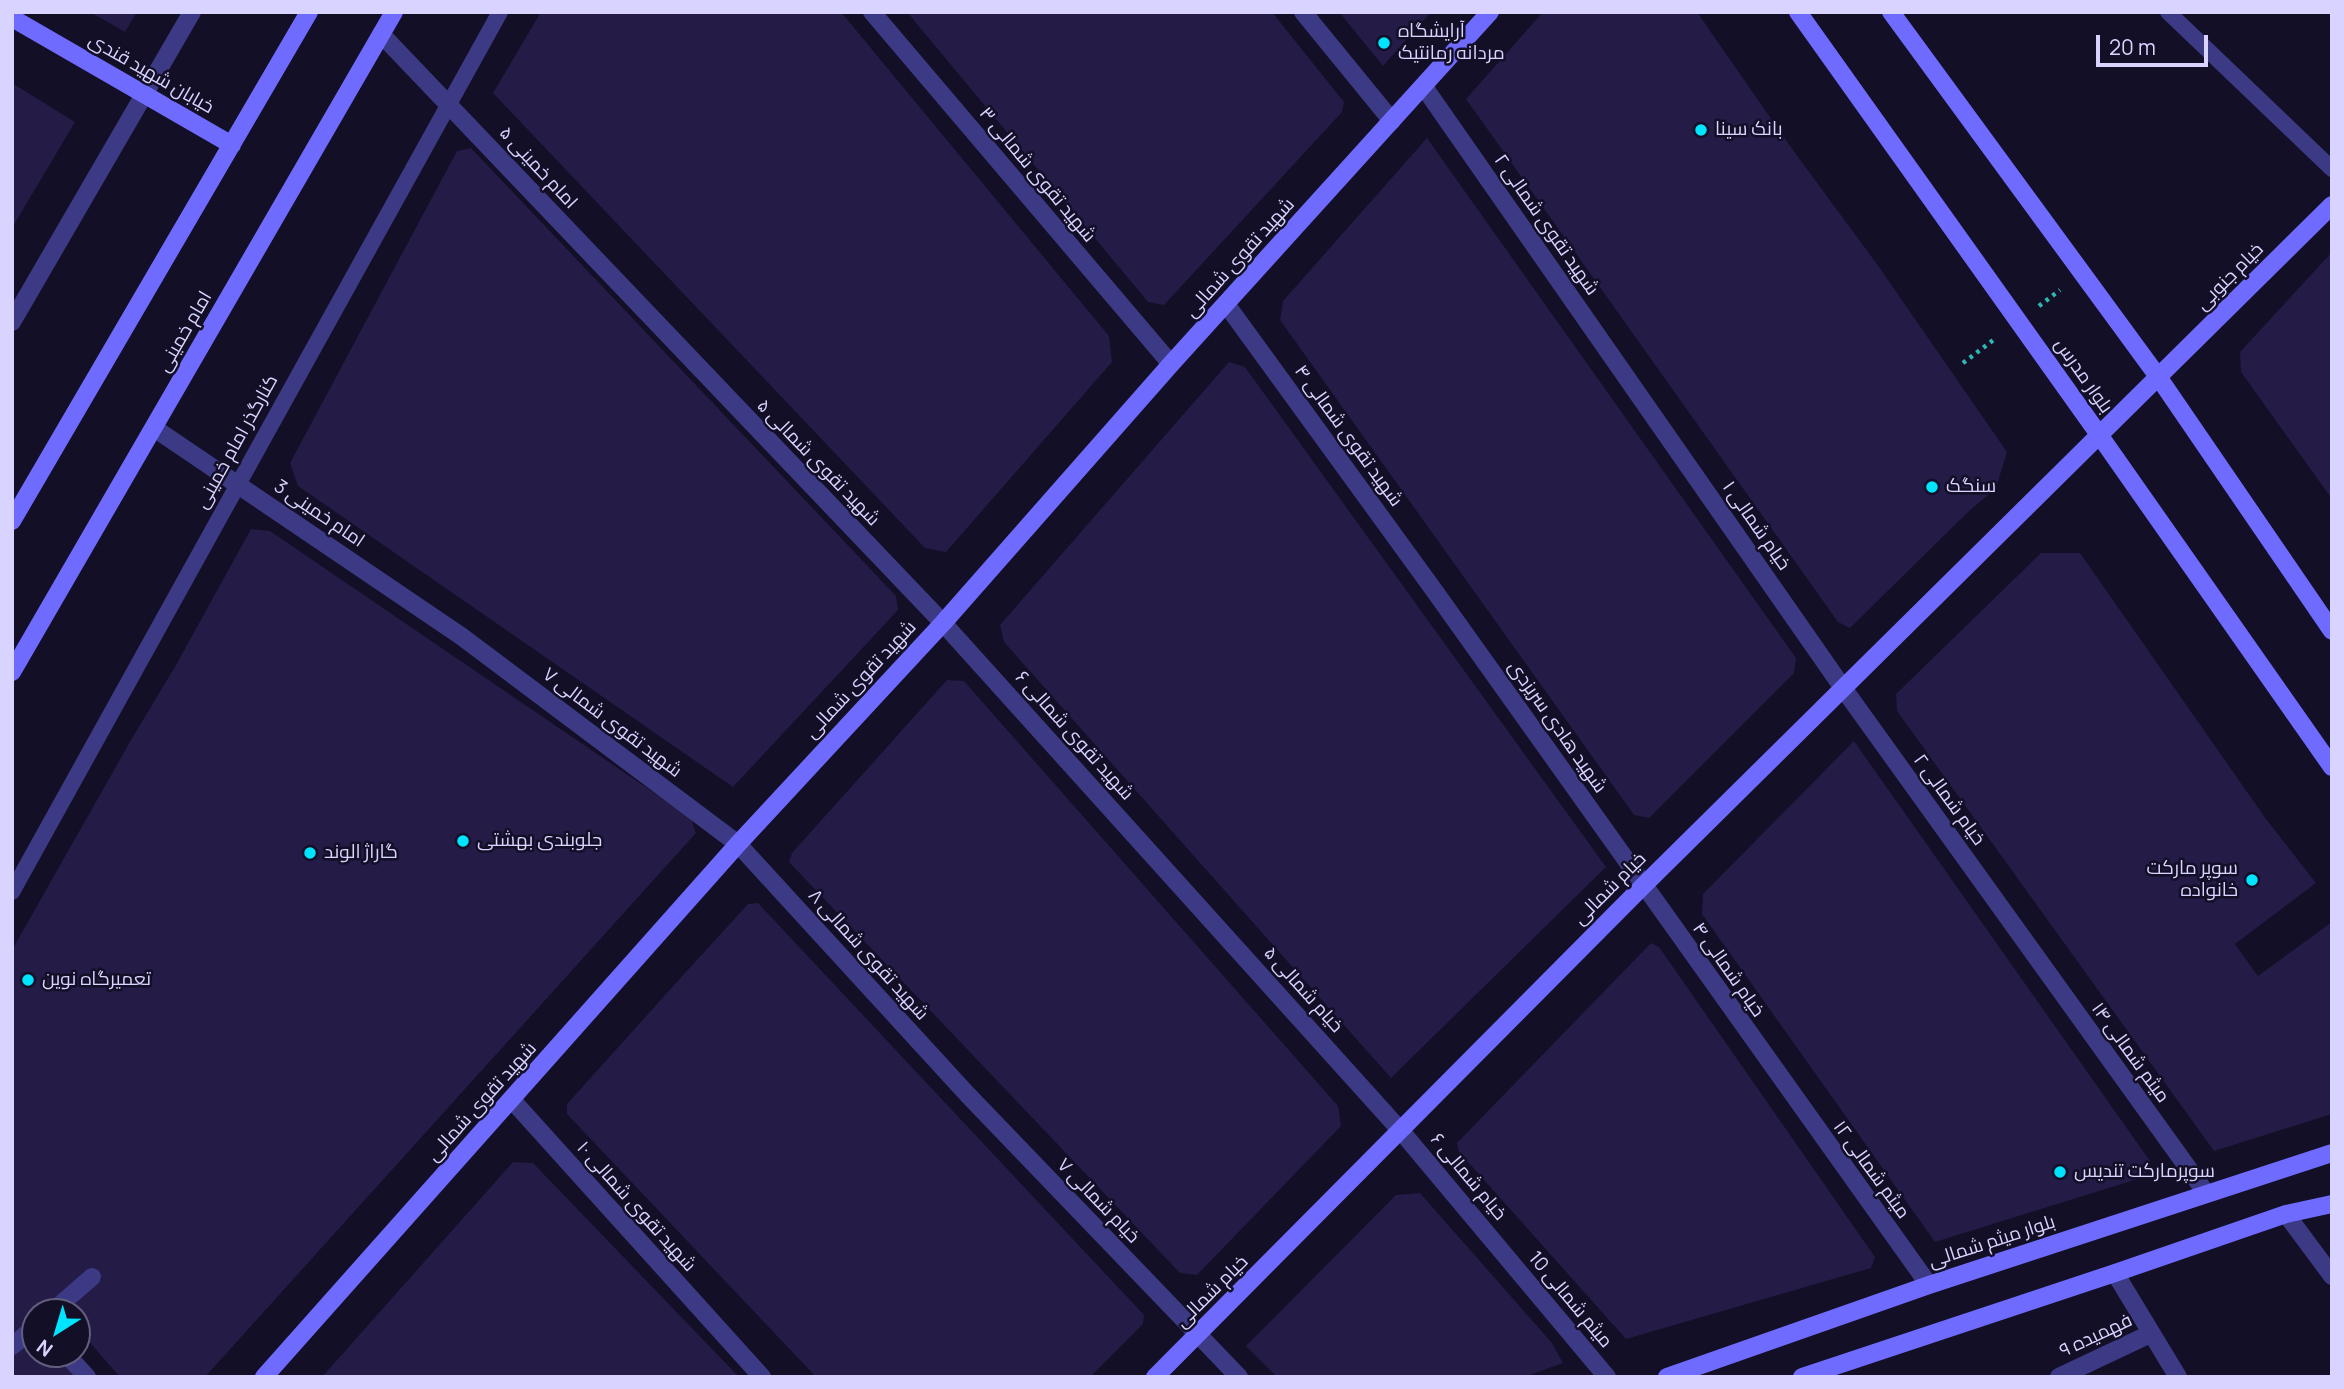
<!DOCTYPE html>
<meta charset="utf-8">
<style>
body{margin:0}
#map{position:relative;width:2344px;height:1389px;overflow:hidden;background:#130f26;font-family:Manrope,sans-serif}
canvas{display:block}
.frame{position:absolute;inset:0;border:14px solid #d9d4ff;pointer-events:none}
.north{position:absolute;left:21px;top:1298px;width:70px;height:70px;box-sizing:border-box;background:#130f26;border:2px solid #625e7d;border-radius:50%;rotate:217deg;font-size:19px;font-weight:700;line-height:28px;text-align:center;color:#d9d4ff}
.north::after{content:'';display:block;margin:auto;width:24px;height:32px;background:#00e5ff;clip-path:polygon(50% 0,100% 100%,50% 72%,0 100%)}
.scale{position:absolute;left:2096px;top:35px;width:112px;height:32px;box-sizing:border-box;border:4px solid #d9d4ff;border-top:0;padding-left:9px;font-size:21px;line-height:24px;white-space:nowrap;color:#d9d4ff;-webkit-text-stroke:5px #130f26;paint-order:stroke}
</style>
<div id="map">
<canvas width="2344" height="1389"></canvas>
<div class="frame"></div>
<div class="north">N</div>
<div class="scale">20 m</div>
</div>
<script>
const ctx = document.querySelector('canvas').getContext('2d');
ctx.lineJoin = 'round';
function paint(path, color) {
  ctx.fillStyle = color;
  ctx.fill(path, 'evenodd');
}
function shape(rows) {
  const path = new Path2D();
  for (const r of rows) {
    path.moveTo(r[0], r[1]);
    for (let i = 2; i < r.length; i += 2) path.lineTo(r[i], r[i + 1]);
  }
  return path;
}
function trace(path, color, width, dash) {
  ctx.strokeStyle = color;
  ctx.lineWidth = width;
  ctx.lineCap = dash ? 'butt' : 'round';
  ctx.setLineDash(dash || []);
  ctx.stroke(path);
}
function drawText(font, color, halo, rows, align = 'center') {
  ctx.font = font + ' Manrope,Cairo,sans-serif';
  ctx.lineWidth = 5;
  ctx.setLineDash([]);
  ctx.textBaseline = 'middle';
  ctx.strokeStyle = halo;
  ctx.fillStyle = color;
  for (const [text, x, y, turn = 0] of rows) {
    ctx.save();
    ctx.translate(x, y);
    ctx.rotate((+turn || 0) * Math.PI / 180);
    ctx.textAlign = isNaN(turn) ? turn : align;
    if (halo) ctx.strokeText(text, 0, 0);
    ctx.fillText(text, 0, 0);
    ctx.restore();
  }
}
const building = shape([
 [90,12,137,12,125,32],
 [541,12,841,12,1109,336,1112,362,946,552,925,548,493,93],
 [907,12,1272,12,1344,102,1342,112,1164,305,1148,302],
 [1339,12,1431,12,1383,66],
 [1543,12,1697,12,1790,146,1879,267,2007,452,1996,488,1968,512,1850,628,1838,622,1466,99],
 [12,83,75,122,12,228],
 [1427,138,1796,658,1794,673,1649,818,1634,815,1280,320,1283,301],
 [471,148,896,596,898,610,733,787,298,486,290,463,457,151],
 [2332,252,2332,499,2241,372,2240,352],
 [1229,362,1245,367,1606,867,1391,1078,1004,642,1000,625],
 [251,529,270,531,691,818,696,833,205,1377,120,1377,77,1328,77,1312,67,1312,102,1279,90,1268,39,1312,35,1312,35,1315,12,1335,12,950,131,740,176,665],
 [2041,553,2080,553,2266,819,2316,883,2235,944,2258,976,2332,922,2332,1114,2214,1151,1897,711,1896,694],
 [947,680,964,681,1338,1106,1341,1126,1197,1275,1180,1273,789,862,792,853],
 [1854,741,2150,1161,2144,1177,1935,1242,1702,914,1703,894],
 [758,903,1144,1315,1143,1324,1090,1377,816,1377,567,1114,567,1104,675,984,748,904],
 [1651,943,1659,947,1875,1257,1871,1268,1626,1339,1459,1152,1457,1143],
 [513,1162,533,1163,739,1377,322,1377],
 [1420,1193,1552,1343,1563,1363,1524,1377,1277,1377,1246,1346,1396,1195],
 [35,1335,35,1354,58,1354,78,1377,12,1377,12,1354]
]);
const path = shape([
 [2039,306,2060,290],
 [1963,363,1996,338]
]);
const lane = shape([
 [2168,12,2332,169],
 [12,892,500,12]
]);
const street = shape([
 [872,12,1171,364],
 [1303,12,1392,121],
 [381,34,943,623,1401,1131,1607,1377],
 [1424,87,1843,688,2206,1193],
 [1226,304,1436,593,1929,1285],
 [12,322,192,12],
 [154,428,461,636,738,844,967,1094,1239,1377],
 [512,1100,762,1377],
 [2286,1214,2332,1276],
 [2115,1273,2178,1377],
 [52,1312,92,1277],
 [12,1346,35,1327],
 [66,1354,87,1377],
 [2059,1377,2150,1334]
]);
const secondary = shape([
 [1798,12,2100,436,2332,767],
 [1891,12,2159,378,2332,631],
 [12,18,232,145],
 [12,521,309,12],
 [12,672,394,12],
 [264,1377,738,844,943,623,1171,364,1490,12],
 [1155,1377,1643,886,2332,205],
 [1667,1377,1929,1285,2332,1153],
 [1802,1377,2115,1273,2286,1214,2332,1204]
]);
const markers = [
 [1384,43,7,"#00e5ff"],
 [1701,130,7,"#00e5ff"],
 [1932,487,7,"#00e5ff"],
 [463,841,7,"#00e5ff"],
 [310,853,7,"#00e5ff"],
 [2252,880,7,"#00e5ff"],
 [28,980,7,"#00e5ff"],
 [2060,1172,7,"#00e5ff"]
];
const poiNames = [
 ["آرایشگاه",1398,32],
 ["مردانه رمانتیک",1398,54],
 ["بانک سینا",1715,130],
 ["سنگک",1946,487],
 ["جلوبندی بهشتی",477,841],
 ["گاراژ الوند",324,853],
 ["سوپر مارکت",2238,869,"right"],
 ["خانواده",2238,891,"right"],
 ["تعمیرگاه نوین",42,980],
 ["سوپرمارکت تندیس",2074,1172]
];
const streetNames = [
 ["خیابان شهید قندی",151,74,30],
 ["امام خمینی ۵",538,168,47],
 ["شهید تقوی شمالی ۳",1037,175,50],
 ["شهید تقوی شمالی ۲",1546,225,55],
 ["شهید تقوی شمالی",1240,258,-48],
 ["خیام جنوبی",2230,277,-45],
 ["امام خمینی",185,332,-60],
 ["بلوار مدرس",2083,376,55],
 ["شهید تقوی شمالی ۴",1348,436,54],
 ["کنارگذر امام خمینی",237,442,-61],
 ["شهید تقوی شمالی ۵",818,463,46],
 ["امام خمینی 3",319,514,34],
 ["خیام شمالی ۱",1756,526,55],
 ["شهید تقوی شمالی",861,680,-47],
 ["شهید تقوی شمالی ۷",612,723,37],
 ["شهید هادی سریزدی",1557,727,55],
 ["شهید تقوی شمالی ۶",1074,736,48],
 ["خیام شمالی ۲",1949,800,54],
 ["خیام شمالی",1610,889,-45],
 ["شهید تقوی شمالی ۸",868,955,48],
 ["خیام شمالی ۴",1728,970,55],
 ["خیام شمالی ۵",1303,990,48],
 ["میثم شمالی ۱۴",2130,1053,54],
 ["شهید تقوی شمالی",482,1102,-48],
 ["میثم شمالی ۱۲",1871,1170,54],
 ["خیام شمالی ۶",1468,1177,50],
 ["خیام شمالی ۷",1098,1201,46],
 ["شهید تقوی شمالی ۱۰",636,1207,48],
 ["بلوار میثم شمالی",1992,1242,-18],
 ["خیام شمالی",1212,1292,-45],
 ["میثم شمالی 10",1570,1300,50],
 ["فهمیده ۹",2096,1336,-25]
];
paint(building, '#241b47');
trace(path, '#2fb8b0', 4.5, [3.5, 5]);
trace(lane, '#3d3a85', 16);
trace(street, '#3d3a85', 18);
trace(secondary, '#6f6bff', 18);
for (const [x, y, r, color] of markers) {
  const dot = new Path2D();
  dot.arc(x, y, r, 0, 2 * Math.PI);
  ctx.fillStyle = color;
  ctx.fill(dot);
  trace(dot, '#130f26', 2.5);
}
drawText('19px', '#d9d4ff', '#130f26', poiNames, 'left');
drawText('19px', '#d9d4ff', '#130f26', streetNames);
</script>
